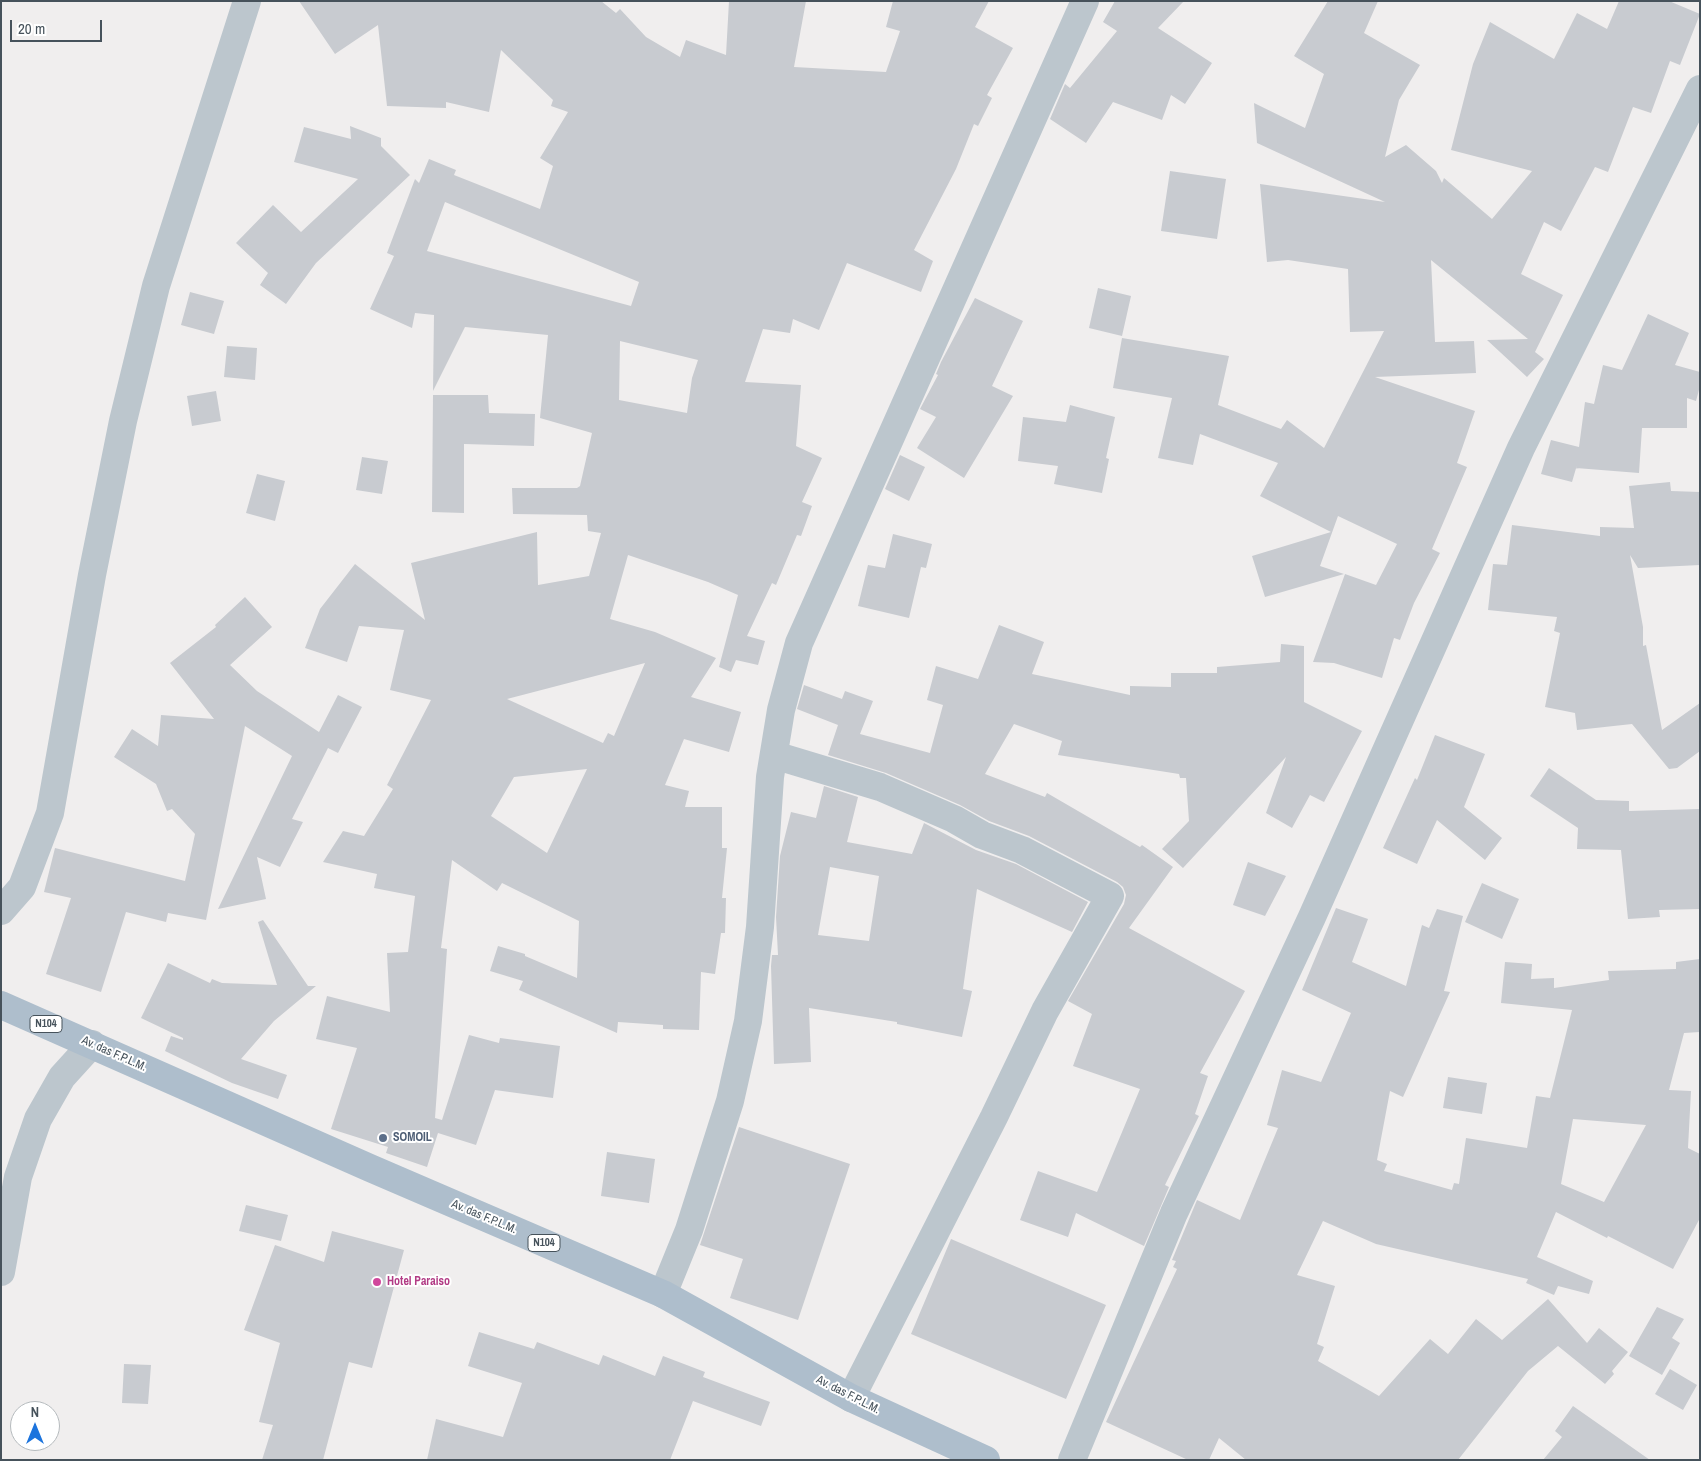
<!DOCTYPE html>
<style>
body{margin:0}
#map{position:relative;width:1701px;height:1461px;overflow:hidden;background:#f0eeee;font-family:"Archivo Narrow",sans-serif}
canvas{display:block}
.frame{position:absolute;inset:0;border:2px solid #46525b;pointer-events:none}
.north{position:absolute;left:10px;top:1401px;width:50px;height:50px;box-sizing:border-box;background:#fff;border:1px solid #b5babd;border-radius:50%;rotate:0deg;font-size:14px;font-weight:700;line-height:20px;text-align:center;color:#46525b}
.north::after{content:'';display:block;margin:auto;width:18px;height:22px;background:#1c74dd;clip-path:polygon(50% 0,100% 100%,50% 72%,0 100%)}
.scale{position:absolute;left:10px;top:20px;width:92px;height:22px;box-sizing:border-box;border:2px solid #46525b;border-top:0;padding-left:6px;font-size:15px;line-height:18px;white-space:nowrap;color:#46525b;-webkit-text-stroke:4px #fff;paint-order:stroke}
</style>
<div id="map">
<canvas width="1701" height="1461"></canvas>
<div class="frame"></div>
<div class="north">N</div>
<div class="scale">20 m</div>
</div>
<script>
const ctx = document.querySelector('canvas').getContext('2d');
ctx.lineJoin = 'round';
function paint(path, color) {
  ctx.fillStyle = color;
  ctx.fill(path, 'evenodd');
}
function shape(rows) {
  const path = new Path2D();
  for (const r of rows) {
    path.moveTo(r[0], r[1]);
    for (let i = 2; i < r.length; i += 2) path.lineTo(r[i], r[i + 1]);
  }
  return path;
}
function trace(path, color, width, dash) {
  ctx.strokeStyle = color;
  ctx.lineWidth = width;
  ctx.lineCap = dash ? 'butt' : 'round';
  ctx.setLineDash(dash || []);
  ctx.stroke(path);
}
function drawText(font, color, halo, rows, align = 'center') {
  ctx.font = font + ' "Archivo Narrow",sans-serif';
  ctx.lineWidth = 4;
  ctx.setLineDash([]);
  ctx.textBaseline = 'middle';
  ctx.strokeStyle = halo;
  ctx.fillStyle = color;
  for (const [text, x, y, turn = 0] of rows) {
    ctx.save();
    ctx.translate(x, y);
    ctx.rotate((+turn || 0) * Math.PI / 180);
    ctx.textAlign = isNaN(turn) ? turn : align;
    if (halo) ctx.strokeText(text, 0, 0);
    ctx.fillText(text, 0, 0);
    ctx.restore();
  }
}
const building = shape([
 [299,1,601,1,616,13,620,9,646,37,680,57,686,40,726,55,729,1,806,1,794,67,886,72,900,31,886,27,893,1,989,1,975,27,1013,48,987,95,992,98,978,126,974,124,956,169,914,250,933,261,921,292,847,263,819,330,793,319,790,333,763,329,745,382,801,385,796,446,822,458,802,502,812,506,801,536,797,535,776,585,772,583,747,636,765,641,758,665,736,660,731,672,719,667,738,595,708,582,628,555,610,619,655,632,716,658,691,697,741,712,729,752,684,739,665,785,689,791,685,807,722,807,722,848,727,848,722,898,726,898,725,933,721,933,715,974,701,972,699,1030,663,1029,663,1025,618,1022,617,1033,519,990,523,981,490,971,498,946,525,954,525,956,577,978,579,921,502,883,497,891,452,860,441,948,447,949,435,1118,442,1120,469,1035,499,1043,500,1038,560,1046,553,1098,495,1090,476,1145,438,1133,427,1167,386,1153,388,1147,331,1129,357,1048,316,1039,327,996,390,1012,387,953,408,952,415,896,374,888,377,874,323,862,343,831,364,836,393,789,387,785,431,700,390,690,404,630,359,626,347,662,305,648,320,609,355,564,425,620,411,563,537,532,538,585,589,576,601,533,588,531,587,515,513,514,512,488,577,488,580,486,592,433,540,418,548,335,465,327,433,391,434,315,415,313,412,328,370,309,394,256,387,253,415,179,419,183,429,159,456,170,454,175,540,209,553,166,540,158,568,112,551,106,553,100,501,50,489,112,446,102,446,108,387,106,378,25,335,54],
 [445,202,639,282,631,306,427,251],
 [620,341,698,360,692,378,687,413,619,400],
 [645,663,614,736,608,733,603,743,507,699],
 [587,769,547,853,491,816,514,777],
 [1115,1,1184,1,1158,28,1212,63,1185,104,1171,95,1162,120,1113,102,1086,143,1050,119,1065,84,1070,88,1117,31,1103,22],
 [1328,1,1378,1,1364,33,1420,65,1399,100,1385,157,1406,145,1436,171,1442,183,1444,178,1492,219,1532,171,1451,150,1473,64,1490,22,1554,59,1577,13,1607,29,1619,1,1669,1,1700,14,1680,65,1670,61,1651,113,1633,107,1608,172,1595,167,1561,231,1544,222,1521,274,1563,295,1535,352,1544,359,1527,377,1487,340,1528,339,1431,260,1435,342,1474,341,1476,373,1375,377,1475,411,1457,463,1467,467,1432,549,1440,553,1414,603,1400,640,1394,638,1382,678,1334,663,1313,662,1345,574,1376,585,1397,544,1338,516,1320,566,1344,574,1265,597,1252,556,1331,532,1260,496,1278,463,1200,434,1193,465,1158,458,1172,398,1113,388,1122,338,1229,356,1218,405,1281,429,1287,420,1324,448,1384,331,1350,332,1348,269,1288,260,1267,262,1260,184,1385,202,1257,143,1254,103,1305,128,1324,74,1294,56],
 [350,126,381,138,381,146,410,175,316,263,286,304,260,285,268,273,236,243,273,205,301,232,358,179,294,162,304,127,351,139],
 [1170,171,1226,179,1217,239,1161,231],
 [1098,288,1131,296,1122,336,1089,328],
 [190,292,224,301,214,334,181,325],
 [975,298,1023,321,992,386,1013,396,964,478,917,448,936,417,920,409,938,375,936,374,941,362],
 [1648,314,1689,333,1675,365,1700,372,1700,386,1696,401,1687,398,1687,428,1642,428,1639,473,1576,468,1577,465,1572,482,1541,474,1551,440,1579,447,1585,402,1594,404,1603,365,1622,370],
 [227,346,257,348,255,380,224,377],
 [216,391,221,421,192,426,187,396],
 [433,395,488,395,489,413,535,414,534,446,464,444,464,513,432,512],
 [1070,405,1115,417,1106,458,1109,459,1102,493,1054,484,1058,466,1018,461,1023,417,1066,422],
 [900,455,925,467,909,501,885,489],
 [362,457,388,461,382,494,356,490],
 [257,474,285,481,275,521,246,513],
 [1670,482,1671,491,1700,492,1700,565,1638,568,1630,555,1643,627,1643,646,1646,645,1662,730,1700,703,1700,751,1677,768,1669,769,1632,724,1577,730,1575,713,1545,707,1560,633,1554,631,1557,617,1488,610,1493,564,1507,565,1512,525,1600,536,1600,527,1634,528,1629,486],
 [893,534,932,544,926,568,921,567,909,618,858,606,868,565,885,568],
 [245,597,272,627,230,665,257,691,319,732,338,695,362,707,338,753,328,748,292,819,303,822,280,867,257,857,266,899,218,909,292,756,245,726,206,920,168,913,166,922,126,912,101,992,46,974,71,898,44,892,55,848,185,881,195,834,172,809,167,811,156,784,114,757,132,729,158,746,161,715,214,719,170,663,216,627,215,625],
 [999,625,1044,642,1032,674,1130,695,1130,686,1171,687,1171,673,1217,673,1217,667,1280,662,1281,644,1304,646,1304,702,1362,731,1324,802,1310,795,1292,828,1266,813,1286,757,1183,868,1162,849,1189,821,1186,778,1180,778,1179,774,1058,755,1062,741,1014,724,985,774,1045,797,1047,793,1140,847,1142,845,1173,867,1129,928,1245,991,1200,1073,1208,1076,1195,1114,1199,1116,1165,1185,1169,1187,1144,1246,1076,1213,1068,1237,1020,1220,1038,1171,1097,1192,1140,1089,1073,1066,1092,1014,1068,1001,1124,904,1126,895,1123,887,1117,882,1029,836,989,821,960,805,886,773,828,755,838,725,797,709,804,685,842,699,845,691,873,701,860,734,930,753,943,705,927,700,936,666,978,679],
 [1435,735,1485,754,1464,807,1502,838,1485,860,1437,820,1417,864,1383,848,1415,778,1417,780],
 [1549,768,1596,800,1629,801,1629,811,1700,809,1700,909,1659,910,1660,917,1628,919,1621,850,1577,849,1578,828,1530,796],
 [824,786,858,797,847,842,912,854,924,823,976,850,1016,864,1088,902,1072,932,977,889,963,989,972,991,962,1037,897,1024,897,1022,809,1008,811,1062,774,1064,771,966,772,955,778,955,776,917,780,856,791,812,816,818],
 [830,867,879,876,869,941,818,935],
 [1248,862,1286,876,1265,916,1233,905],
 [1482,883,1519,899,1502,939,1465,922],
 [1336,908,1368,919,1352,962,1406,986,1422,925,1429,928,1437,909,1463,916,1444,991,1450,992,1403,1097,1390,1091,1377,1160,1387,1164,1384,1171,1452,1190,1454,1183,1459,1184,1466,1138,1527,1148,1536,1096,1550,1098,1572,1010,1501,1003,1505,962,1532,964,1531,979,1554,978,1554,988,1609,980,1608,971,1676,969,1676,962,1700,959,1700,1032,1684,1033,1669,1090,1691,1091,1688,1148,1700,1154,1700,1218,1673,1269,1608,1236,1607,1238,1556,1212,1537,1257,1593,1281,1589,1294,1558,1286,1554,1295,1526,1283,1528,1279,1376,1244,1323,1221,1297,1275,1335,1286,1317,1344,1324,1347,1318,1361,1379,1396,1430,1339,1448,1354,1476,1319,1502,1340,1548,1299,1587,1343,1599,1328,1628,1352,1612,1371,1614,1374,1605,1384,1558,1346,1528,1371,1458,1460,1246,1460,1219,1438,1209,1460,1188,1460,1106,1422,1177,1269,1173,1267,1176,1261,1172,1260,1197,1200,1240,1220,1278,1128,1267,1125,1282,1070,1321,1082,1351,1013,1302,990],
 [1573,1119,1646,1125,1604,1202,1561,1184],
 [263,920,308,986,316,986,274,1021,241,1059,287,1075,278,1099,232,1083,165,1051,171,1036,183,1040,183,1038,141,1018,168,963,210,983,212,979,222,983,277,985,258,922],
 [1448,1077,1487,1083,1482,1114,1443,1108],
 [739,1127,850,1164,798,1320,730,1298,743,1259,700,1245],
 [607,1152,655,1159,649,1203,601,1196],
 [246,1205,288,1215,281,1241,239,1231],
 [332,1231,404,1250,372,1368,349,1362,323,1460,262,1460,273,1425,259,1422,280,1343,244,1330,275,1245,324,1262],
 [951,1239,1106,1305,1066,1399,911,1334],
 [1657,1307,1684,1319,1672,1338,1680,1343,1662,1375,1629,1356],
 [479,1332,534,1349,537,1342,599,1365,603,1355,655,1376,663,1356,705,1372,703,1377,770,1402,761,1426,693,1401,670,1460,427,1460,436,1419,503,1437,522,1383,468,1366],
 [124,1364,151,1365,148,1404,122,1403],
 [1670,1369,1697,1385,1683,1410,1655,1394],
 [1573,1406,1650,1460,1543,1460,1562,1437,1555,1431]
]);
const minor = shape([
 [774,755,880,787,954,819,982,835,1022,850,1110,896,1045,1011,994,1117,851,1398],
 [1,911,22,887,50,813,92,575,123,421,156,286,247,1],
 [1,1272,18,1177,38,1119,62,1077,92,1044],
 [663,1294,689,1230,730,1101,748,1021,760,927,770,777,781,710,799,643,1085,1],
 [1072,1460,1174,1213,1312,917,1521,448,1700,89]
]);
const major = shape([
 [1,1005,370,1168,663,1294,851,1398,986,1460]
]);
const markers = [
 [383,1138,5,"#5c6f8a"],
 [377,1282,5,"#d1479c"]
];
const shields = [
 [46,1024,32],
 [544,1243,32]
];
const shieldNames = [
 ["N104",46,1024],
 ["N104",544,1243]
];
const streetNames = [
 ["Av. das F.P.L.M.",114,1054,24],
 ["Av. das F.P.L.M.",484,1217,23],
 ["Av. das F.P.L.M.",848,1395,27]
];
const serviceNames = [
 ["SOMOIL",393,1138]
];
const hotelNames = [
 ["Hotel Paraiso",387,1282]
];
paint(building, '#c8cbd0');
trace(minor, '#bcc6cd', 28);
trace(major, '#aebecc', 28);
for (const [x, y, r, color] of markers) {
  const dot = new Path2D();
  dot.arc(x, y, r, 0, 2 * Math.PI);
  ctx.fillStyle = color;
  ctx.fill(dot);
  trace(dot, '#fff', 2);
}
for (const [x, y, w] of shields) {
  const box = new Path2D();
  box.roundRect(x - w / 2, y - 8.5, w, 17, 4);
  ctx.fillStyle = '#fff';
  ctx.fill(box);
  trace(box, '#46525b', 1);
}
drawText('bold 11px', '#46525b', null, shieldNames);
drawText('12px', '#46525b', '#fff', streetNames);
drawText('bold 12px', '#4e5e75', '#fff', serviceNames, 'left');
drawText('bold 12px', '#b23c85', '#fff', hotelNames, 'left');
</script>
